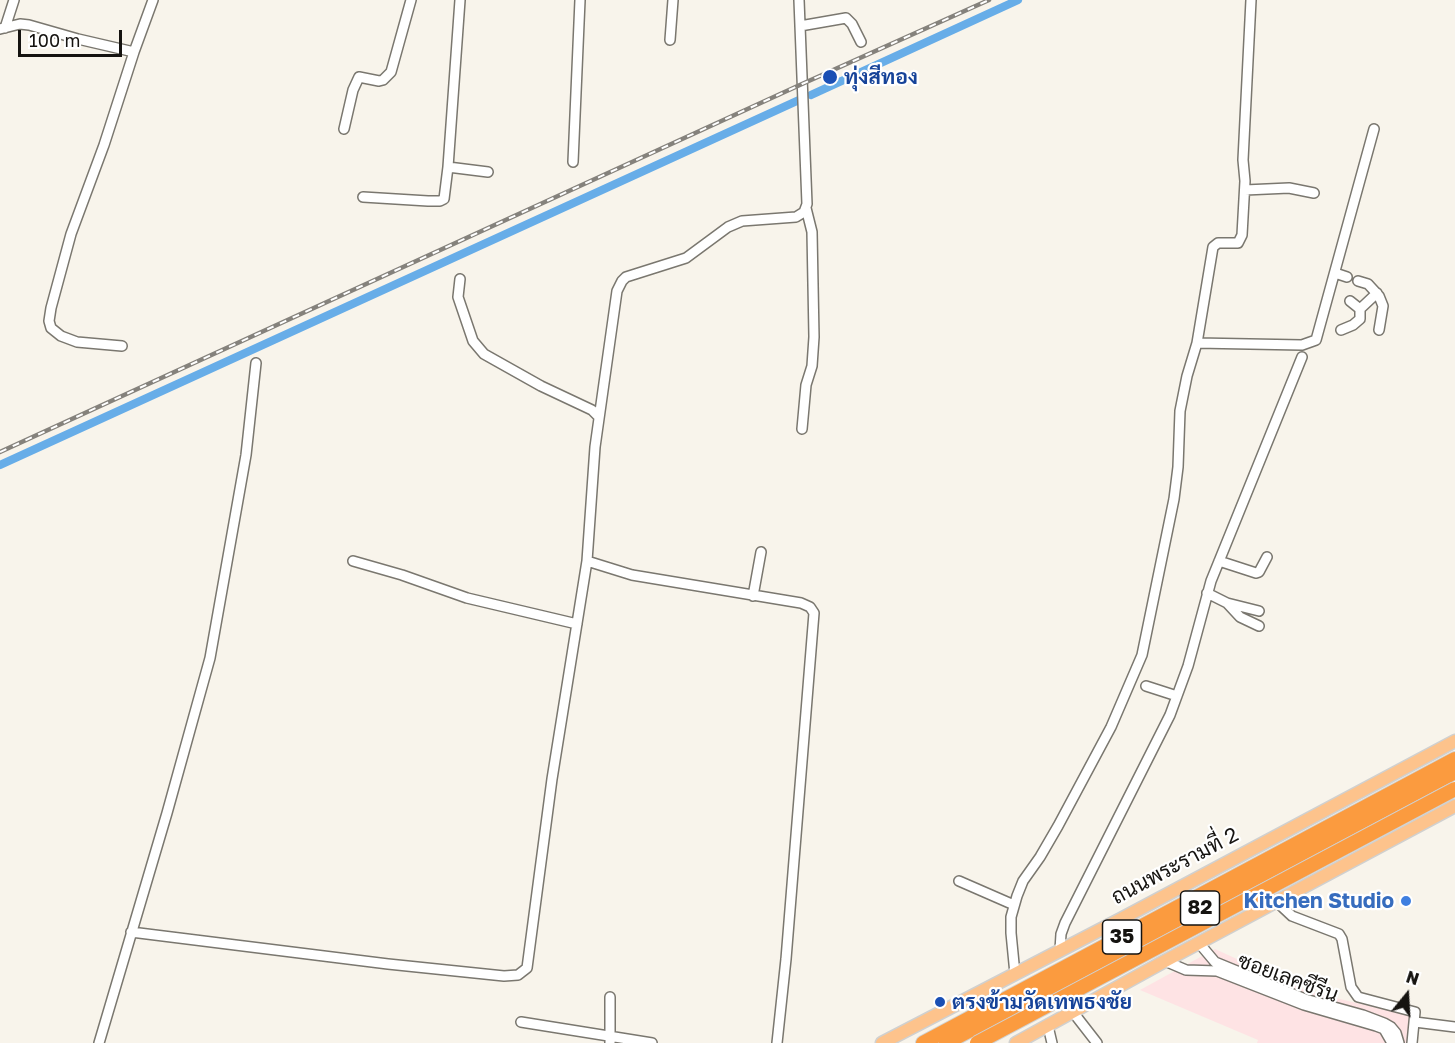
<!DOCTYPE html>
<meta charset="utf-8">
<style>
body{margin:0}
#map{position:relative;width:1455px;height:1043px;overflow:hidden;background:#f8f4eb;font-family:"Golos Text",sans-serif}
canvas{display:block}
.north{position:absolute;left:1377px;top:965px;width:60px;height:60px;-webkit-text-stroke:4px #fff;paint-order:stroke;rotate:18deg;font-size:16px;font-weight:700;line-height:24px;text-align:center;color:#151310}
.north::after{content:'';display:block;margin:auto;width:21px;height:27px;background:#151310;clip-path:polygon(50% 0,100% 100%,50% 72%,0 100%)}
.scale{position:absolute;left:18px;top:30px;width:104px;height:27px;box-sizing:border-box;border:3px solid #151310;border-top:0;padding-left:8px;font-size:18px;line-height:21px;white-space:nowrap;color:#151310;-webkit-text-stroke:4px #fff;paint-order:stroke}
</style>
<div id="map">
<canvas width="1455" height="1043"></canvas>
<div class="north">N</div>
<div class="scale">100 m</div>
</div>
<script>
const ctx = document.querySelector('canvas').getContext('2d');
ctx.lineJoin = 'round';
function paint(path, color) {
  ctx.fillStyle = color;
  ctx.fill(path, 'evenodd');
}
function shape(rows) {
  const path = new Path2D();
  for (const r of rows) {
    path.moveTo(r[0], r[1]);
    for (let i = 2; i < r.length; i += 2) path.lineTo(r[i], r[i + 1]);
  }
  return path;
}
function trace(path, color, width, dash) {
  ctx.strokeStyle = color;
  ctx.lineWidth = width;
  ctx.lineCap = dash ? 'butt' : 'round';
  ctx.setLineDash(dash || []);
  ctx.stroke(path);
}
function drawText(font, color, halo, rows, align = 'center') {
  ctx.font = font + ' "Golos Text",Sarabun,sans-serif';
  ctx.lineWidth = 4.5;
  ctx.setLineDash([]);
  ctx.textBaseline = 'middle';
  ctx.strokeStyle = halo;
  ctx.fillStyle = color;
  for (const [text, x, y, turn = 0] of rows) {
    ctx.save();
    ctx.translate(x, y);
    ctx.rotate((+turn || 0) * Math.PI / 180);
    ctx.textAlign = isNaN(turn) ? turn : align;
    if (halo) ctx.strokeText(text, 0, 0);
    ctx.fillText(text, 0, 0);
    ctx.restore();
  }
}
const commercial = shape([
 [1215,949,1307,991,1410,1016,1408,1043,1257,1043,1258,1040,1140,990]
]);
const canal = shape([
 [811,95,1018,0],
 [0,465,799,100]
]);
const minor = shape([
 [800,26,846,18,852,24,861,42],
 [5,28,14,0],
 [0,29,20,24,29,25,78,39,134,52,153,0],
 [670,40,673,0],
 [344,129,353,90,359,77,379,81,383,80,391,72,411,0],
 [573,162,580,0],
 [448,167,488,172],
 [1245,190,1289,188,1314,193],
 [363,197,428,201,440,201,444,199,448,167,460,0],
 [1335,273,1347,277],
 [460,279,458,297,473,341,484,354,541,386,592,410,599,417],
 [1358,281,1368,284,1379,296,1383,306,1379,330],
 [1360,309,1377,293],
 [1341,330,1353,325,1360,319,1360,309,1350,301],
 [1197,343,1213,247,1218,243,1238,243,1242,235,1245,181,1243,160,1251,0],
 [122,346,77,342,61,336,51,328,49,321,51,308,71,234,104,145,134,52],
 [802,429,806,385,812,366,814,337,812,232,806,208],
 [353,561,402,575,467,598,577,624],
 [587,561,632,575,801,603,810,607,814,613,786,959,777,1043],
 [1219,561,1256,573,1259,572,1267,557],
 [1207,593,1227,603,1240,617,1259,626],
 [753,596,761,552],
 [1227,603,1259,611],
 [1146,686,1177,696],
 [959,881,1014,905],
 [1276,901,1292,916,1339,934,1342,939,1351,987,1358,997,1415,1012,1412,1043],
 [131,932,388,964,504,976,518,975,527,968,552,779,587,561,595,447,617,291,622,281,626,277,686,258,728,227,742,221,796,217,804,212,807,204,799,0],
 [1199,943,1215,962,1305,999,1363,1015,1384,1023,1391,1027,1396,1033,1399,1043],
 [1060,950,1061,934,1065,923,1170,715,1188,666,1211,581,1302,357],
 [1165,961,1186,970,1217,971,1304,1005,1376,1026,1384,1029,1392,1043],
 [1015,974,1011,933,1011,917,1017,896,1023,881,1040,857,1058,826,1111,727,1142,655,1174,499,1178,467,1180,411,1187,376,1197,343,1302,345,1316,340,1374,129],
 [1075,1009,1076,1016,1097,1043],
 [521,1022,652,1043],
 [1415,1022,1455,1027],
 [1048,1026,1052,1043],
 [99,1043,167,813,210,658,246,455,256,363],
 [610,1043,610,997]
]);
const major = shape([
 [882,1043,1121,919,1455,741],
 [1016,1043,1165,961,1455,806]
]);
const highway = shape([
 [923,1043,1455,759],
 [946,1043,1455,772]
]);
const rail = shape([
 [0,452,802,84,989,0]
]);
const highwayBridge = shape([
 [977,1043,1455,789]
]);
const markers = [
 [830,77,8,"#1a4fb4"],
 [1406,901,6,"#3f7fe0"],
 [940,1002,6,"#1a4fb4"]
];
const shields = [
 [1200,908,39],
 [1122,937,39]
];
const shieldNames = [
 ["82",1200,908],
 ["35",1122,937]
];
const transitNames = [
 ["ทุ่งสีทอง",844,77],
 ["ตรงข้ามวัดเทพธงชัย",952,1002]
];
const streetNames = [
 ["ถนนพระรามที่ 2",1175,866,-28],
 ["ซอยเลคซีรีน",1288,978,20]
];
const shopNames = [
 ["Kitchen Studio",1394,901]
];
paint(commercial, '#fee3e4');
trace(canal, '#67ade8', 8);
trace(minor, '#7a776f', 12);
trace(major, '#d0d0cf', 15);
trace(highway, '#d0d0cf', 16);
trace(minor, '#fff', 9);
trace(major, '#fdc38c', 12);
trace(highway, '#fb9b3f', 14);
trace(rail, '#85827c', 4.5);
trace(rail, '#fff', 2, [7]);
trace(highwayBridge, '#d0d0cf', 16, []);
trace(highwayBridge, '#fb9b3f', 14);
for (const [x, y, r, color] of markers) {
  const dot = new Path2D();
  dot.arc(x, y, r, 0, 2 * Math.PI);
  ctx.fillStyle = color;
  ctx.fill(dot);
  trace(dot, '#fff', 2);
}
for (const [x, y, w] of shields) {
  const box = new Path2D();
  box.roundRect(x - w / 2, y - 17, w, 34, 4.5);
  ctx.fillStyle = '#fff';
  ctx.fill(box);
  trace(box, '#151310', 1.5);
}
drawText('bold 20px', '#151310', null, shieldNames);
drawText('bold 21px', '#164399', '#fff', transitNames, 'left');
drawText('21px', '#151310', '#fff', streetNames);
drawText('bold 21px', '#366cbe', '#fff', shopNames, 'right');
</script>
